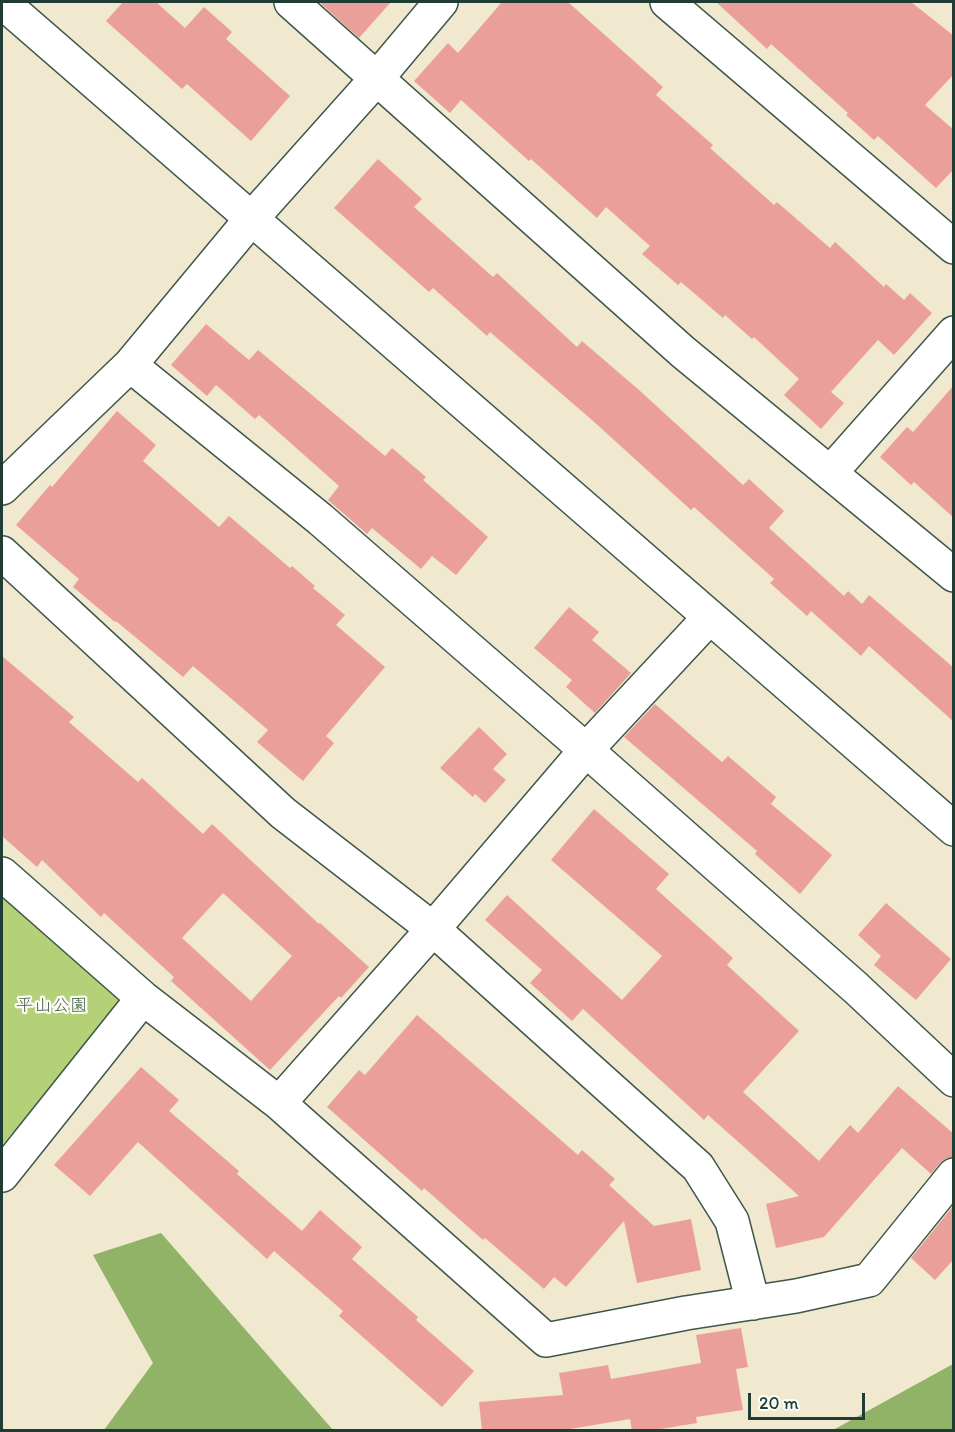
<!DOCTYPE html>
<meta charset="utf-8">
<style>
body{margin:0}
#map{position:relative;width:955px;height:1432px;overflow:hidden;background:#f0e9cf;font-family:Itim,sans-serif}
canvas{display:block}
.frame{position:absolute;inset:0;border:3px solid #1f3d34;pointer-events:none}
.scale{position:absolute;left:748px;top:1393px;width:117px;height:27px;box-sizing:border-box;border:3px solid #1f3d34;border-top:0;padding-left:8px;font-size:18px;line-height:21px;white-space:nowrap;color:#1f3d34;-webkit-text-stroke:4px #fdfcf7;paint-order:stroke}
</style>
<div id="map">
<canvas width="955" height="1432"></canvas>
<div class="frame"></div>
<div class="scale">20 m</div>
</div>
<script>
const ctx = document.querySelector('canvas').getContext('2d');
ctx.lineJoin = 'round';
function paint(path, color) {
  ctx.fillStyle = color;
  ctx.fill(path, 'evenodd');
}
function shape(rows) {
  const path = new Path2D();
  for (const r of rows) {
    path.moveTo(r[0], r[1]);
    for (let i = 2; i < r.length; i += 2) path.lineTo(r[i], r[i + 1]);
  }
  return path;
}
function trace(path, color, width, dash) {
  ctx.strokeStyle = color;
  ctx.lineWidth = width;
  ctx.lineCap = dash ? 'butt' : 'round';
  ctx.setLineDash(dash || []);
  ctx.stroke(path);
}
function drawText(font, color, halo, rows, align = 'center') {
  ctx.font = font + ' Itim,"Klee One",sans-serif';
  ctx.lineWidth = 4.5;
  ctx.setLineDash([]);
  ctx.textBaseline = 'middle';
  ctx.strokeStyle = halo;
  ctx.fillStyle = color;
  for (const [text, x, y, turn = 0] of rows) {
    ctx.save();
    ctx.translate(x, y);
    ctx.rotate((+turn || 0) * Math.PI / 180);
    ctx.textAlign = isNaN(turn) ? turn : align;
    if (halo) ctx.strokeText(text, 0, 0);
    ctx.fillText(text, 0, 0);
    ctx.restore();
  }
}
const green = shape([
 [2,896,125,1001,2,1145]
]);
const forest = shape([
 [161,1233,333,1430,104,1430,153,1363,93,1255],
 [953,1364,953,1430,833,1430]
]);
const building = shape([
 [123,2,156,2,185,28,204,7,232,32,226,39,290,96,251,141,187,84,182,89,106,21],
 [319,2,391,2,359,38],
 [502,2,568,2,663,87,656,95,713,145,710,148,774,205,777,202,830,248,835,242,884,287,886,284,904,300,910,293,932,313,894,355,878,340,831,392,844,403,821,429,784,395,799,379,754,337,752,339,725,315,723,318,681,282,678,285,642,254,650,246,606,207,597,218,531,159,529,161,461,100,450,113,414,81,448,43,458,53],
 [716,2,911,2,954,36,954,74,925,105,954,130,954,169,936,188,878,136,874,140,846,115,848,113,771,44,767,49],
 [378,159,422,199,414,207,493,277,497,273,577,347,582,341,639,390,743,485,749,479,784,511,769,528,844,596,848,591,862,604,869,595,954,668,954,722,869,646,861,656,811,611,807,616,770,583,774,579,694,507,691,510,592,420,490,332,487,336,433,288,429,292,334,208],
 [206,324,249,360,258,350,385,456,392,448,426,477,423,480,488,537,456,575,432,556,421,569,372,528,367,534,328,500,339,486,259,415,255,419,216,385,207,396,171,365],
 [954,385,954,518,914,482,911,485,880,457,907,427,913,432],
 [117,411,156,445,143,461,219,527,229,516,290,568,292,566,315,586,313,588,345,615,336,625,385,667,326,736,334,743,303,781,257,742,268,730,193,666,183,677,116,621,115,622,73,587,79,579,16,525,50,485,52,487],
 [569,607,599,632,592,640,631,673,595,713,566,687,572,680,534,648],
 [2,656,74,717,69,722,138,782,142,778,203,834,212,824,319,924,320,923,369,967,341,998,339,996,270,1070,171,981,174,977,104,913,101,917,42,860,37,867,2,836],
 [223,893,292,956,251,1001,182,938],
 [655,704,722,762,728,756,776,797,771,804,832,855,800,894,755,854,757,851,624,737],
 [479,727,507,754,493,769,506,780,485,803,475,794,473,797,440,768],
 [594,809,669,874,656,889,733,958,727,965,799,1031,743,1092,819,1161,850,1125,858,1133,898,1086,954,1134,954,1157,947,1158,940,1163,931,1174,902,1148,824,1237,776,1248,766,1204,799,1196,708,1115,704,1120,583,1009,572,1021,530,983,542,970,485,920,507,895,622,1000,662,956,551,860],
 [886,903,951,959,916,1000,874,965,881,956,858,935],
 [417,1015,578,1155,582,1150,615,1179,609,1185,654,1226,691,1219,701,1270,637,1283,624,1221,566,1287,554,1277,544,1289,485,1238,483,1240,424,1188,422,1191,327,1107,359,1070,365,1075],
 [141,1067,179,1100,169,1111,239,1171,237,1174,302,1231,320,1210,362,1247,352,1259,418,1317,416,1320,474,1371,442,1407,339,1316,343,1311,274,1251,267,1259,138,1142,90,1196,54,1165],
 [954,1205,954,1259,935,1280,911,1258],
 [741,1328,748,1367,736,1369,743,1410,696,1417,697,1423,649,1431,632,1431,630,1419,558,1431,482,1431,479,1402,563,1395,559,1373,608,1365,611,1379,701,1363,696,1335]
]);
const minor = shape([
 [291,2,683,352,954,575],
 [667,2,954,247],
 [130,365,320,519,586,750,856,988,954,1080],
 [831,472,954,333],
 [2,488,130,365,252,218,378,77,441,2],
 [2,553,283,813,433,929,698,1167,732,1221,753,1303],
 [709,618,586,750,433,929,279,1103,546,1340,686,1313,796,1296,869,1280,954,1175],
 [2,874,143,998,279,1103],
 [2,1175,143,998]
]);
const tertiary = shape([
 [2,2,954,829]
]);
const parkNames = [
 ["平山公園",52,1006]
];
paint(green, '#b5d178');
paint(forest, '#90b368');
paint(building, '#eb9f9b');
trace(minor, '#3e574b', 36);
trace(tertiary, '#3e574b', 36);
trace(minor, '#fff', 33);
trace(tertiary, '#fff', 33);
drawText('18px', '#446245', '#fdfcf7', parkNames);
</script>
